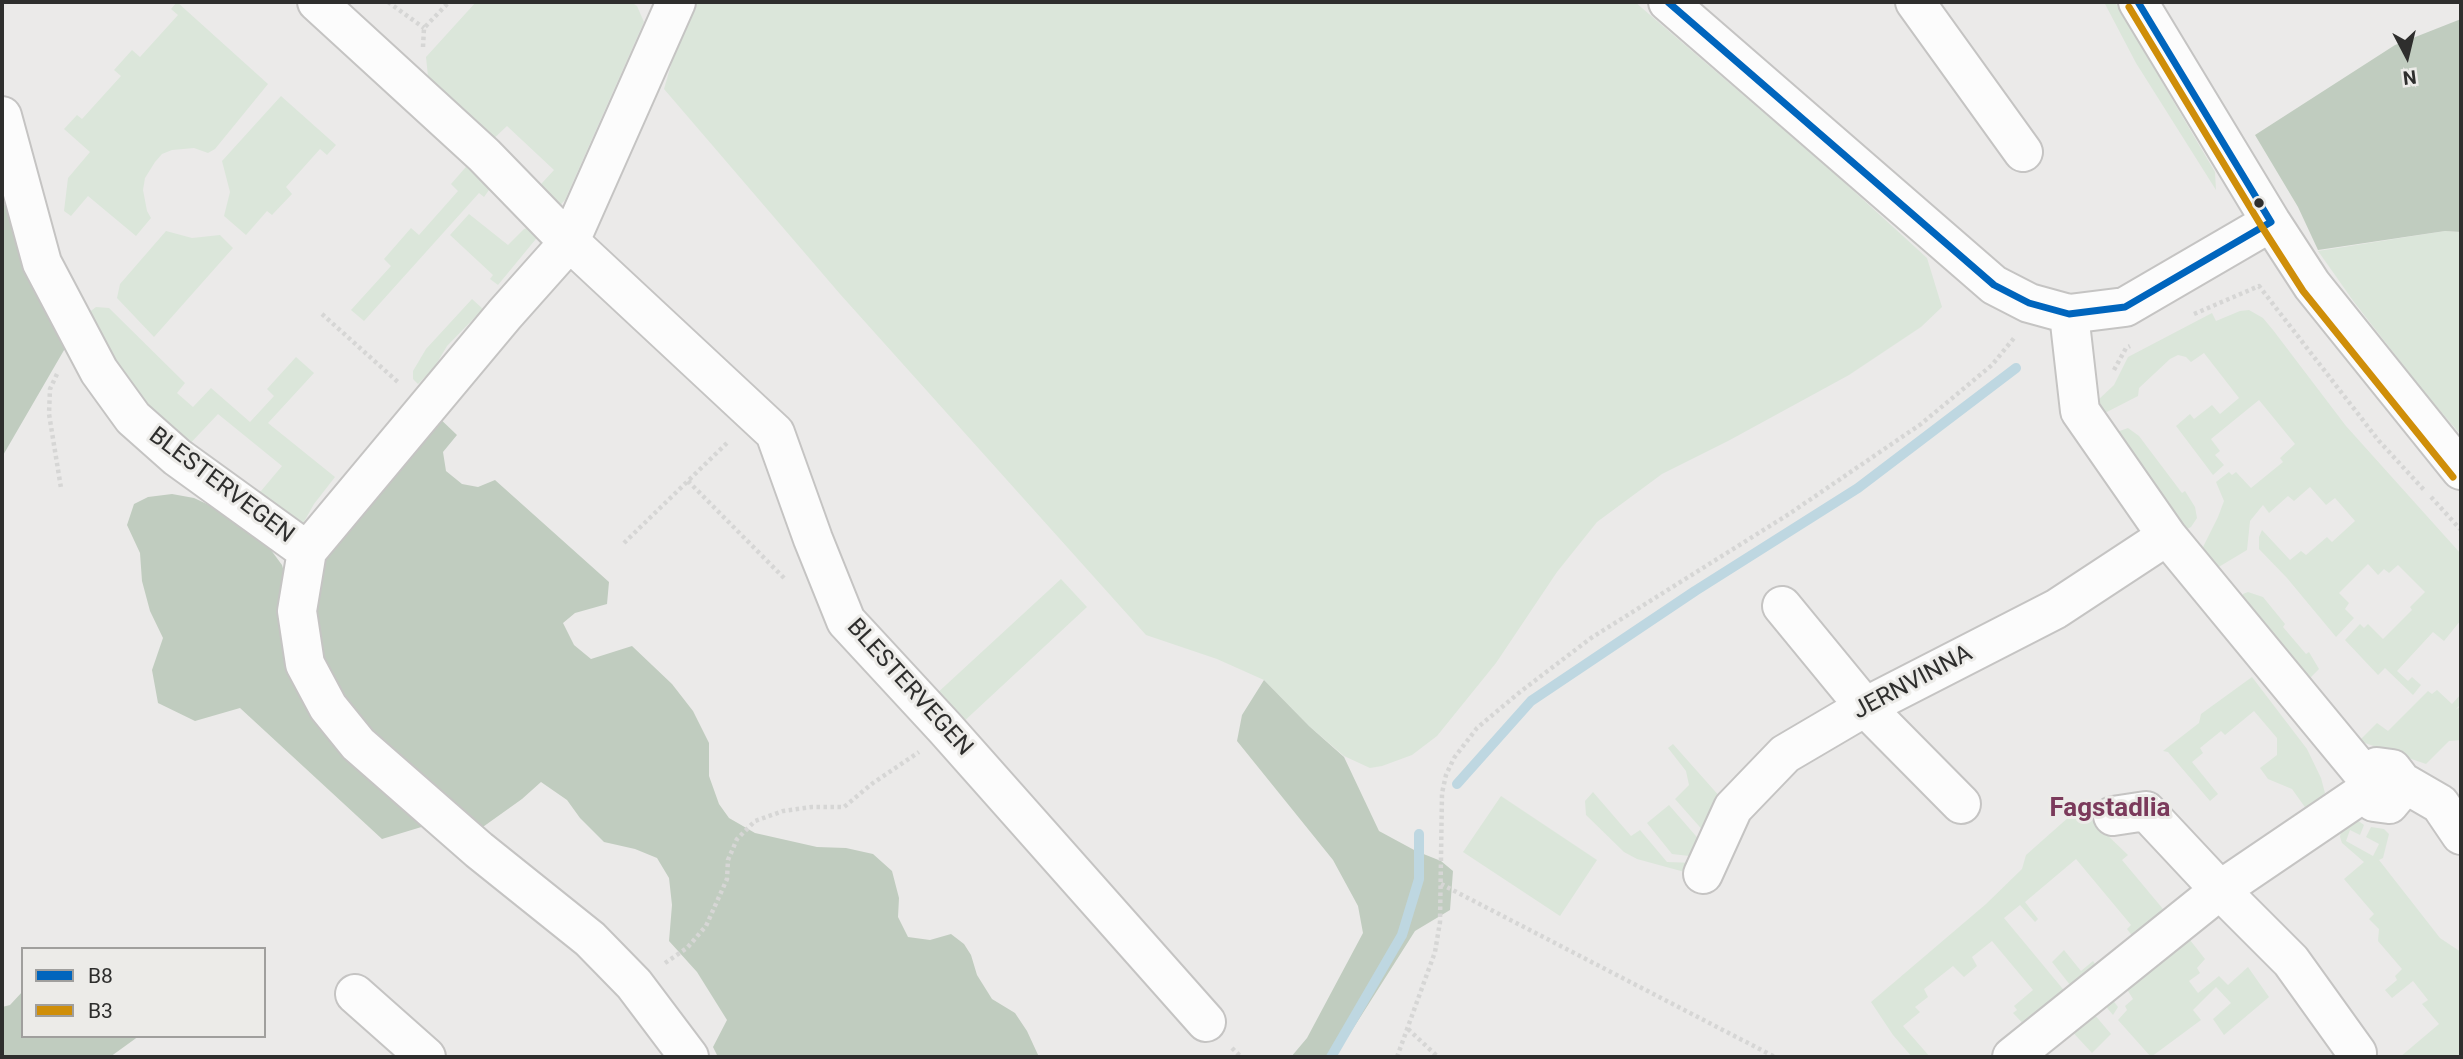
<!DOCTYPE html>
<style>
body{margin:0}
#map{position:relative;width:2463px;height:1059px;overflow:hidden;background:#ebeae9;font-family:Roboto,sans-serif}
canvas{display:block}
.frame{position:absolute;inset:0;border:4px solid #2e2e2d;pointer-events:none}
.legend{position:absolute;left:21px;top:947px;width:245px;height:91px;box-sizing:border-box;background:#ecebe8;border:2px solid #a09f9d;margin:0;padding:9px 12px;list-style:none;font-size:21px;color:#2e2e2d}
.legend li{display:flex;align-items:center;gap:14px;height:35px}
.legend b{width:35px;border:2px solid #a09f9d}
.north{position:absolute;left:2372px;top:21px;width:70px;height:70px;-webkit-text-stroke:5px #ecebe8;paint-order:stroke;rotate:173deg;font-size:19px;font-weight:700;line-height:28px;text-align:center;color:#2e2e2d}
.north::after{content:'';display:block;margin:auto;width:24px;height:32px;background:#2e2e2d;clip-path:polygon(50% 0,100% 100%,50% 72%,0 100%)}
</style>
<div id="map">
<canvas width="2463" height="1059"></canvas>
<div class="frame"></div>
<ul class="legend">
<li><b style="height:9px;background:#0065bd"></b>B8</li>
<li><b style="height:9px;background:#cf8e09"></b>B3</li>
</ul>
<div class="north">N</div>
</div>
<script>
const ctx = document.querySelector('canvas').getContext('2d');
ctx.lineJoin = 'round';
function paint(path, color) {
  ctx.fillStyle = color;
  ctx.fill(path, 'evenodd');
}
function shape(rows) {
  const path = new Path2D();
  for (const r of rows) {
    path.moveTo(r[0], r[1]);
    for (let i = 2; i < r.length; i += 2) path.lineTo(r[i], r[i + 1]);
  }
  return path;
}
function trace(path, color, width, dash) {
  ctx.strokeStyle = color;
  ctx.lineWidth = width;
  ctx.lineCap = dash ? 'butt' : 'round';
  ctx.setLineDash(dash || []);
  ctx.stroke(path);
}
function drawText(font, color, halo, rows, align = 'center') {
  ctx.font = font + ' Roboto,sans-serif';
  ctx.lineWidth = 6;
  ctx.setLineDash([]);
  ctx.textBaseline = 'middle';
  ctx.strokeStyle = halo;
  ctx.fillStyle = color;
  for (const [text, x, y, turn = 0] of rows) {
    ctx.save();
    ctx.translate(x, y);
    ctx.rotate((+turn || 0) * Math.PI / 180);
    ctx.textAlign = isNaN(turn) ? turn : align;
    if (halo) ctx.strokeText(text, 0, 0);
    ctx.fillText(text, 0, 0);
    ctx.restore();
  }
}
const green = shape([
 [177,2,268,84,215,149,208,153,194,148,172,150,162,154,155,162,145,178,143,190,147,211,151,218,136,236,88,196,71,216,64,211,68,178,90,152,64,129,77,115,82,119,121,76,114,70,132,50,140,57,178,15,171,9],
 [476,2,631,2,637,6,644,22,565,200,551,215,531,195,554,170,507,126,487,145,430,96,426,57],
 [697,2,1635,2,1834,173,1927,258,1942,307,1921,327,1849,375,1728,441,1662,474,1597,522,1557,572,1496,663,1437,736,1412,755,1382,766,1370,768,1344,756,1309,726,1264,680,1217,659,1146,635,840,294,664,89,675,51],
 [2104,2,2115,2,2215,172,2216,190,2136,63],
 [281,96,336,145,327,155,320,149,286,187,292,194,272,215,267,211,246,235,224,216,230,192,222,161],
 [472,160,489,190,484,197,479,193,364,321,351,310,391,266,384,259,411,228,419,235,458,191,451,184],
 [469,214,508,245,524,229,533,226,540,234,498,285,490,279,493,275,450,235],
 [166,231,192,238,220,235,233,248,154,337,117,298,120,284],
 [2445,231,2461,232,2461,435,2424,392,2354,302,2318,251],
 [472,299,483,309,447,346,434,368,418,384,413,379,413,371,426,349],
 [96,307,109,308,185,383,177,393,193,407,211,388,250,422,274,396,267,389,296,357,314,373,268,423,335,477,314,504,301,527,235,490,261,491,282,466,218,414,185,449,165,435,84,316],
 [2249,310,2263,318,2273,330,2346,426,2461,554,2461,620,2444,641,2433,632,2397,671,2408,681,2412,677,2421,685,2413,695,2385,668,2378,675,2345,640,2360,624,2364,628,2368,624,2383,639,2412,610,2410,607,2425,592,2398,565,2389,573,2384,569,2378,575,2368,564,2339,593,2349,603,2345,609,2354,618,2336,637,2287,578,2259,549,2259,537,2262,530,2290,560,2301,551,2306,555,2327,537,2332,542,2355,521,2335,498,2326,505,2310,487,2294,501,2288,496,2269,513,2263,505,2250,521,2247,550,2217,568,2201,551,2218,517,2224,501,2216,482,2229,472,2232,475,2236,472,2251,488,2283,462,2280,458,2295,444,2259,400,2211,439,2220,451,2215,455,2224,465,2213,475,2176,426,2190,414,2194,419,2212,405,2220,414,2239,398,2204,353,2191,362,2186,357,2178,355,2170,359,2139,388,2138,396,2101,415,2097,401,2114,385,2128,357,2212,313,2216,321,2240,311],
 [2128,428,2139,436,2182,493,2185,491,2195,507,2197,518,2191,527,2185,530,2114,433],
 [1061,579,1087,607,960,725,934,696],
 [2248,592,2263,597,2285,624,2283,627,2306,654,2309,652,2319,669,2310,678,2305,680,2242,600,2243,594],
 [2252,677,2307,749,2321,778,2325,793,2307,810,2292,789,2268,779,2260,768,2277,755,2277,738,2254,711,2225,735,2221,731,2200,748,2203,753,2192,762,2218,794,2210,801,2168,752,2163,751,2199,723,2201,714],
 [2437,690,2452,704,2461,694,2461,704,2455,710,2461,706,2461,740,2449,741,2426,764,2359,741,2377,723,2388,731,2428,691,2432,694],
 [1673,744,1721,798,1706,834,1675,799,1689,785,1686,771,1668,748],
 [1593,792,1631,836,1640,830,1667,862,1695,863,1692,874,1637,859,1624,852,1586,815,1585,801],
 [1501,796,1597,860,1560,916,1463,852],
 [1669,805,1702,843,1698,857,1672,854,1647,823],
 [2079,808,2128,855,2122,860,2163,909,2167,907,2170,917,2133,937,2127,929,2131,925,2076,859,2025,902,2038,919,2035,922,2020,905,2004,918,2072,1000,2032,1033,2013,1013,2017,1010,2014,1006,2033,990,1992,941,1972,957,1977,966,1964,977,1953,966,1924,989,1928,997,1915,1007,1920,1012,1903,1026,1930,1057,1912,1057,1893,1035,1871,1002,1986,904,2022,869,2026,855],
 [2353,817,2364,825,2360,835,2350,830,2346,841,2373,856,2379,844,2366,837,2371,827,2384,829,2389,834,2383,858,2379,860,2440,938,2461,952,2461,1057,2400,1057,2439,1024,2422,1004,2428,1000,2413,981,2392,998,2385,990,2397,980,2395,976,2402,969,2378,941,2379,929,2369,919,2374,914,2344,879,2364,862,2342,843,2340,837,2341,830],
 [2186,935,2205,959,2197,968,2200,973,2189,981,2198,993,2219,976,2228,985,2248,967,2269,997,2224,1035,2213,1019,2231,1003,2216,987,2193,1010,2201,1020,2151,1057,2118,1020,2127,1010,2125,1006,2133,999,2125,986,2112,999,2118,1007,2113,1015,2103,1003],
 [2064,950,2081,971,2093,961,2100,970,2078,995,2052,962],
 [2088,1007,2111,1034,2092,1053,2066,1025]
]);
const forest = shape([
 [2461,19,2461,232,2445,231,2318,250,2298,207,2255,135,2395,45],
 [16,202,67,345,2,457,2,205],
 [435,414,457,435,443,452,446,471,462,484,478,487,495,480,609,582,607,604,575,613,563,623,574,645,591,659,632,646,672,684,693,711,709,743,709,776,719,804,729,818,755,833,817,847,846,848,873,854,892,871,899,898,898,917,908,937,930,940,951,934,964,944,971,955,977,975,992,999,1015,1013,1027,1031,1039,1057,718,1057,713,1047,727,1020,697,972,669,941,672,905,669,878,657,858,635,849,604,842,580,818,567,800,541,782,522,799,480,829,341,706,310,623,321,561],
 [172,494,194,498,222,511,268,546,282,565,288,585,283,613,428,825,382,839,240,708,195,721,158,703,152,670,163,638,150,611,142,581,140,553,127,525,134,504,148,497],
 [1264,680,1309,726,1344,757,1379,831,1416,851,1441,861,1453,871,1450,910,1415,931,1335,1057,1291,1057,1307,1038,1363,933,1358,906,1333,860,1237,741,1242,715],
 [23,991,23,1036,139,1036,110,1057,2,1057,2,1007,10,1005]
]);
const stream = shape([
 [1457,784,1531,701,1695,591,1858,488,2016,368],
 [1331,1057,1402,935,1419,879,1419,834]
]);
const path = shape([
 [388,2,424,28],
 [423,47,424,28,449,2],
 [322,314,399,383],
 [2194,314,2259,286,2379,441,2425,491],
 [2114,370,2126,348,2130,346],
 [57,374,50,389,49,414,61,488],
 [688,481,786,580],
 [2431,497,2461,530],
 [624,543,729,441],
 [1441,884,1775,1057],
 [665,963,687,948,706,926,727,879,728,860,737,839,755,821,783,811,812,807,844,807,873,783,919,752],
 [1408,1029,1438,1057],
 [1232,1048,1241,1057],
 [1397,1057,1435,952,1440,922,1442,793,1446,775,1454,758,1477,728,1520,692,1591,638,1789,514,1921,424,1992,365,2014,338]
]);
const minor = shape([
 [317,2,484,155,555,228,775,433,813,539,846,621,945,728,1206,1022],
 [676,2,570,241,505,314,307,551,297,611,305,664,328,707,358,744,479,850,590,939,634,984,689,1057],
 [1668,2,1994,285,2029,303,2069,314,2125,307,2271,222],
 [1915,2,2023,152],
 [2138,2,2271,222,2312,285,2461,470],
 [2,116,42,263,99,371,133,418,177,457,307,551],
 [2069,314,2080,411,2167,536,2366,777,2366,791,2374,802,2389,804,2399,792,2402,782,2392,769,2377,767,2366,777],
 [1782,606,1865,707,1961,804],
 [2402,782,2440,804,2461,835],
 [2113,816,2146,811,2220,890,2291,961,2357,1053],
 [1703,874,1733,808,1785,754,1865,707,2056,609,2167,536],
 [355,994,426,1057],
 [2012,1057,2220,890,2366,791]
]);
const bus1 = shape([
 [1668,2,1994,285,2029,303,2069,314,2125,307,2271,222,2138,2]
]);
const bus2 = shape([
 [2129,7,2262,227,2303,291,2453,477]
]);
const markers = [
 [2259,203,6,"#2e2e2d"]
];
const streetNames = [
 ["BLESTERVEGEN",221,486,37],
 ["JERNVINNA",1913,683,-28],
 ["BLESTERVEGEN",909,688,48]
];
const neighbourhoodNames = [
 ["Fagstadlia",2110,809]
];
paint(green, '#dbe6da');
paint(forest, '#c0ccbf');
trace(stream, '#bed7e1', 10);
trace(minor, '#c5c4c3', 42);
trace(path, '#d6d6d5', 4.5, [3.5, 3.5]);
trace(minor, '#fcfcfc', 38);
trace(bus1, '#0065bd', 7);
trace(bus2, '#cf8e09', 7);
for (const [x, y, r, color] of markers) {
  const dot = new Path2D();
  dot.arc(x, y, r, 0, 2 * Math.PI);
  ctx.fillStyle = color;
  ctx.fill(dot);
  trace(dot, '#ecebe8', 2.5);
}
drawText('24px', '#2e2e2d', '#ecebe8', streetNames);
drawText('bold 26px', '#7b3a5b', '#ecebe8', neighbourhoodNames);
</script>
